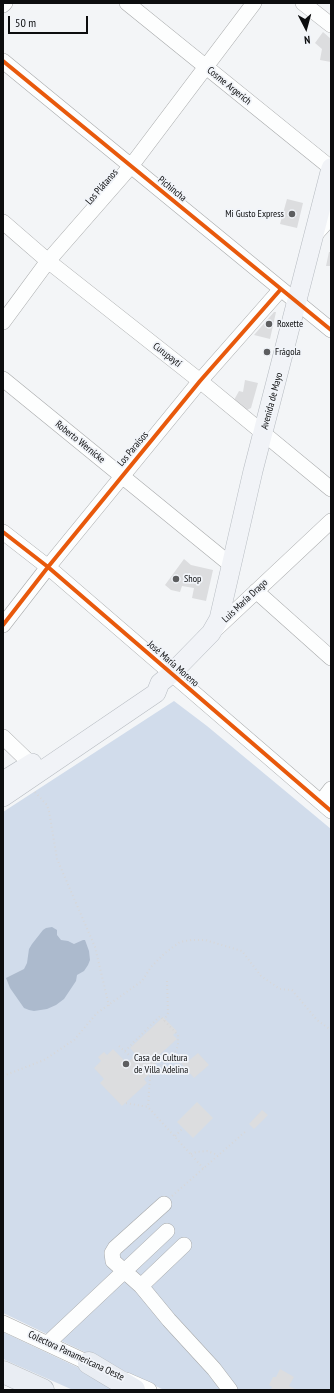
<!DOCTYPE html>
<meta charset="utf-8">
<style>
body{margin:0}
#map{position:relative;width:334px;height:1393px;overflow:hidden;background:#f3f5f7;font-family:"PT Sans Narrow",sans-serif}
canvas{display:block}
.frame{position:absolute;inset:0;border:4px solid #0c0d0e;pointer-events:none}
.north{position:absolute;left:286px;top:8px;width:40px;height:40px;-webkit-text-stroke:3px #f1f4f9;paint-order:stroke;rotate:174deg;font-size:11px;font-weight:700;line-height:16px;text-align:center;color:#0c0d0e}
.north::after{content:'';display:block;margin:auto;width:14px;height:18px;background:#0c0d0e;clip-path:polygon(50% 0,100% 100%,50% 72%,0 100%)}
.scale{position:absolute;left:8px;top:16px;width:80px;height:18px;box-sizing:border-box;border:2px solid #0c0d0e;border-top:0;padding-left:5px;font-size:12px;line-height:14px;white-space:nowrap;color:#0c0d0e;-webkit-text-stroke:3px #f1f4f9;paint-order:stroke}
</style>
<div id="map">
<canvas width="334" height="1393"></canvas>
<div class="frame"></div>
<div class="north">N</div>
<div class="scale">50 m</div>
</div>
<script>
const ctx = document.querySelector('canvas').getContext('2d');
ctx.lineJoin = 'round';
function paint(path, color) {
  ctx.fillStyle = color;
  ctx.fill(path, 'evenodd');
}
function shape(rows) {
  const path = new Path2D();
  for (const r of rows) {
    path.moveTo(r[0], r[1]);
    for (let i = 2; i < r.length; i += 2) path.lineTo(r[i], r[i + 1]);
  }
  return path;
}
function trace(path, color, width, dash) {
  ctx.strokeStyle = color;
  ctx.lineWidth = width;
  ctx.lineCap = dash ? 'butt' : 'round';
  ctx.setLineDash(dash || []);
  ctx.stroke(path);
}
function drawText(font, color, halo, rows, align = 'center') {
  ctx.font = font + ' "PT Sans Narrow",sans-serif';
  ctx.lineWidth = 3.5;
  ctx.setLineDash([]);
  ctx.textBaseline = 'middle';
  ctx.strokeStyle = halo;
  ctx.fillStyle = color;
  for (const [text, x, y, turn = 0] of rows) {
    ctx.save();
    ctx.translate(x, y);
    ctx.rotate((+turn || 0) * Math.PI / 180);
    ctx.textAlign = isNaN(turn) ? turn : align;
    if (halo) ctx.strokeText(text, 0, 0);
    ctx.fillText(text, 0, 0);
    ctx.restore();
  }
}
const green = shape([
 [174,701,207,726,331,829,331,1390,164,1390,3,1313,3,812],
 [3,1332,113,1384,123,1390,73,1390,5,1360,3,1358]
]);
const water = shape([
 [52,927,57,930,57,935,61,940,68,941,74,944,83,940,85,940,89,951,90,960,88,965,84,971,77,975,76,981,64,999,56,1005,47,1009,34,1011,29,1010,24,1008,10,988,6,978,24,969,27,963,29,949,32,944,43,930,46,928]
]);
const building = shape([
 [323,32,331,39,331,62,320,60,322,49,315,43],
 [287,199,303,203,297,228,280,224],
 [329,252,331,252,331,266,326,266],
 [274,312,276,312,270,339,254,335],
 [245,380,258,383,251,408,247,410,234,400,239,391,243,392],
 [184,559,191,565,213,570,206,601,192,598,194,588,182,586,180,592,171,590,165,585],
 [163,1017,177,1031,173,1035,177,1039,157,1057,160,1060,154,1065,156,1068,144,1079,147,1083,122,1106,100,1083,104,1079,94,1068,101,1061,98,1057,104,1052,107,1055,113,1049,127,1063,136,1055,130,1048],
 [198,1053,209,1065,194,1078,176,1058,180,1055,187,1062],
 [197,1102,213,1118,193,1138,177,1122],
 [262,1110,268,1115,254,1129,249,1124],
 [280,1369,294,1377,289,1386,297,1390,270,1390,272,1387,269,1385,273,1377,276,1377]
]);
const path = shape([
 [35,792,47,805,49,811,57,859,95,947,109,1006],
 [164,1021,168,1013,167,980],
 [119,1046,131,1057],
 [125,1051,160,1016,178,1035,178,1045,176,1051,150,1076,148,1107],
 [172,1055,189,1077],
 [3,1076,44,1060,74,1040,97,1013,142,981,151,967,165,953,180,942,191,940,205,940,242,951,261,976,280,989,292,990,317,1020,331,1030],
 [126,1103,148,1107,204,1169],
 [175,1136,183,1128],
 [191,1154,196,1152,207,1151,218,1155],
 [172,1196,246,1131]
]);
const minor = shape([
 [127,3,331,168],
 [303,3,331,25],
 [3,5,5,3],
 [3,61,331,330],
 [3,222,48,261,200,381,331,489],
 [314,236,331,217],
 [3,322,48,261,131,166,254,3],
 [3,379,231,565],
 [3,532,48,567,331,811],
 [256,591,331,658],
 [3,625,48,567,200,381,281,289],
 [215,630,331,521],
 [3,737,31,764],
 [321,802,331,789],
 [164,1204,115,1248,112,1253,113,1261,141,1286,169,1320,214,1369,230,1390],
 [141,1286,184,1245],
 [3,1323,97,1367],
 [48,1343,167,1231],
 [126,1380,149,1390]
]);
const major = shape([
 [3,781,32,763],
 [3,797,156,693,160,683,171,674,211,633,219,619,253,471,331,168]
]);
const highway = shape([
 [89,1363,134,1390],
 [3,1372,43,1390]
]);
const cycleway = shape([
 [3,61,331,330],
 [3,532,48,567,331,811],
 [3,625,48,567,200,381,281,289]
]);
const markers = [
 [292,214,4,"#5d5e60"],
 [269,324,4,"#5d5e60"],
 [267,352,4,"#5d5e60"],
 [176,579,4,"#5d5e60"],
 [126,1064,4,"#5d5e60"]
];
const streetNames = [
 ["Cosme Argerich",229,86,39],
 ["Los Plátanos",102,187,-49],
 ["Pichincha",172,189,39],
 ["Curupaytí",167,355,38],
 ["Avenida de Mayo",272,401,-75],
 ["Roberto Wernicke",80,442,39],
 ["Los Paraísos",133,449,-50],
 ["Luis María Drago",245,601,-43],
 ["José María Moreno",173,664,41],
 ["Colectora Panamericana Oeste",76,1356,25]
];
const poiNames = [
 ["Mi Gusto Express",284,214,"right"],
 ["Roxette",277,324],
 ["Frágola",275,352],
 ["Shop",184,579],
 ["Casa de Cultura",134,1058],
 ["de Villa Adelina",134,1070]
];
paint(green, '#d1dceb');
paint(water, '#acbacd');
paint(building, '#dcdddf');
trace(minor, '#a7a9aa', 16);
trace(major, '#b6bbc1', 20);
trace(highway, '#b6bbc1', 23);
trace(path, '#d7d7d8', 2, [1, 3]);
trace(minor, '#fdfefe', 15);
trace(major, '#f1f3f7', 19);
trace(highway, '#e9edf3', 22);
trace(cycleway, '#e8590c', 4);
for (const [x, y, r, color] of markers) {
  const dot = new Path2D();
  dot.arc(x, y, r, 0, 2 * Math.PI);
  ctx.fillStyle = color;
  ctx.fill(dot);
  trace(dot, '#f1f4f9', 1.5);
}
drawText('10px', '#0c0d0e', '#f1f4f9', streetNames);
drawText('10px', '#0c0d0e', '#f1f4f9', poiNames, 'left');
</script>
